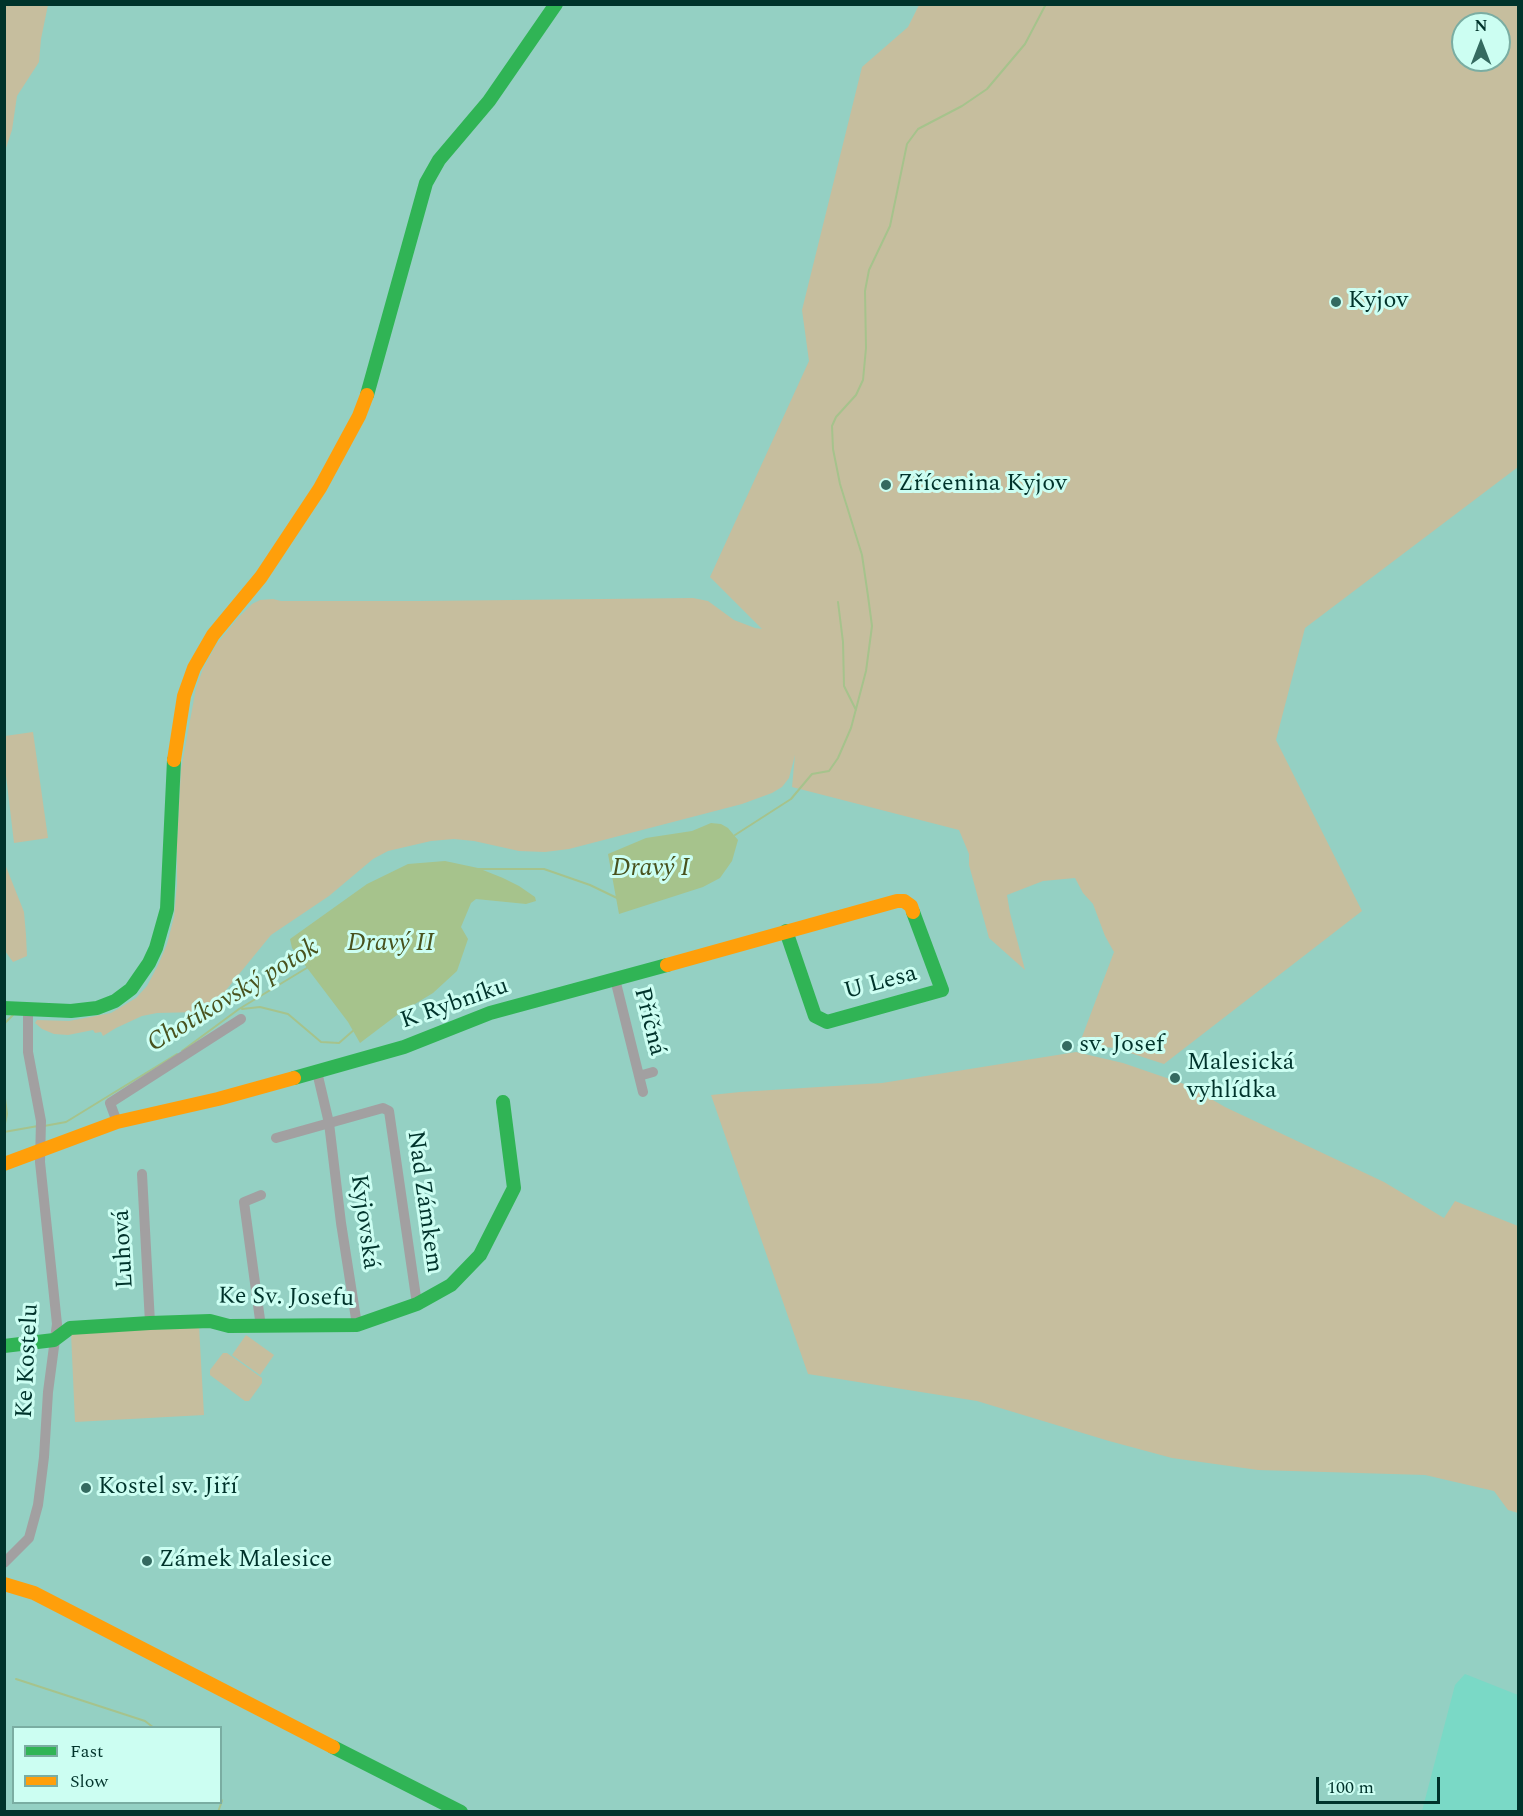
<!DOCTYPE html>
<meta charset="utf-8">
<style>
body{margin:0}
#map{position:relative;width:1523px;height:1816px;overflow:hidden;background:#94d0c3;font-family:Spectral,serif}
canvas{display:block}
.frame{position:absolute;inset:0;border:6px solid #00332b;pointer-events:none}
.legend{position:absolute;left:12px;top:1726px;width:210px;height:78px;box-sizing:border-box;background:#ccfef2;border:2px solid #7aada2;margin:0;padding:8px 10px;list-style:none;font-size:18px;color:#00332b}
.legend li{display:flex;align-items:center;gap:12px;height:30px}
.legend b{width:30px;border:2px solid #7aada2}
.north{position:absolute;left:1451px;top:12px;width:60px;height:60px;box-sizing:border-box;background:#ccfef2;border:2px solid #7aada2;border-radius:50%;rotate:0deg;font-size:16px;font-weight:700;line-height:24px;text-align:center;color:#00332b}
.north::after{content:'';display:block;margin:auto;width:21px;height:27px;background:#346a60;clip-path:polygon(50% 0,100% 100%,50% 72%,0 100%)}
.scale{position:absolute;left:1316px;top:1777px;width:124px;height:27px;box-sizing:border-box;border:3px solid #00332b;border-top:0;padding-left:8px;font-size:18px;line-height:21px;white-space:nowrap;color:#00332b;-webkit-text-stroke:4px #ccfef2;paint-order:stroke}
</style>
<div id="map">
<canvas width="1523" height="1816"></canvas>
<div class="frame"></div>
<ul class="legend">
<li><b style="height:8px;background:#30b455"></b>Fast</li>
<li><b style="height:8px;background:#ff9f0a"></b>Slow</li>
</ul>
<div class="north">N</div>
<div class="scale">100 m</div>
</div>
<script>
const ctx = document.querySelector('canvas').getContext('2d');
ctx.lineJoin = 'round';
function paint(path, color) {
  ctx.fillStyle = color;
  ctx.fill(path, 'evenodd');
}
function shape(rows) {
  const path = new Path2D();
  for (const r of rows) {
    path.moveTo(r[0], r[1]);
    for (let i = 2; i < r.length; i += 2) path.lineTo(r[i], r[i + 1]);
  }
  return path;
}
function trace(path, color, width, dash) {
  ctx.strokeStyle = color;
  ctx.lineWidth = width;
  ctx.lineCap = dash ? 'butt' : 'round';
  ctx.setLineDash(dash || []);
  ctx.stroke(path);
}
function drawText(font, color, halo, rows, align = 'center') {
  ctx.font = font + ' Spectral,serif';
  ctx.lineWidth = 6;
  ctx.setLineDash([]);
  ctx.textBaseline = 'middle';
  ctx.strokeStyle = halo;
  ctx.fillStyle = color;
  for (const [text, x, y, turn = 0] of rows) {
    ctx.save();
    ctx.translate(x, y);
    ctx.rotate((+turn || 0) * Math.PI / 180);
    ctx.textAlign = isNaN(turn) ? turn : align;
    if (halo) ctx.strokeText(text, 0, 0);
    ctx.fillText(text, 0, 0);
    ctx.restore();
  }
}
const built = shape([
 [1465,1674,1518,1695,1518,1811,1422,1811,1455,1685]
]);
const green = shape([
 [5,4,48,5,41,39,39,62,17,96,12,130,5,151],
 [919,5,1518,5,1518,467,1305,628,1276,740,1362,911,1164,1064,1115,1048,1079,1045,1114,952,1105,936,1093,904,1083,893,1075,878,1043,881,1007,895,1010,913,1025,970,989,938,969,865,969,854,959,830,792,787,795,755,789,778,782,787,772,793,742,804,569,849,545,852,519,851,474,841,454,839,431,841,388,851,373,859,329,896,271,935,222,995,201,1012,157,1013,142,1016,116,1028,103,1036,101,1032,95,1033,93,1030,68,1035,54,1034,42,1029,35,1023,37,1020,69,1021,111,1013,136,998,147,986,159,963,167,944,174,917,177,884,177,841,181,770,196,688,203,669,216,645,238,618,252,604,260,600,273,599,281,601,420,601,693,598,708,601,734,620,755,628,762,629,710,577,809,361,802,310,862,67,908,27],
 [1463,24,1499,24,1499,60,1463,60],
 [33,732,48,838,14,843,5,767,5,736],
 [5,864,24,912,26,935,27,956,13,962,5,951],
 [1076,1052,1123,1063,1187,1085,1225,1107,1384,1182,1444,1218,1455,1201,1518,1226,1518,1513,1508,1510,1494,1491,1425,1475,1258,1470,1172,1458,1109,1441,977,1401,808,1374,711,1095,740,1092,882,1083],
 [199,1326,204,1415,75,1422,71,1333],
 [246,1335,274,1355,260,1375,232,1355],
 [223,1353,227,1353,262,1378,262,1383,249,1401,245,1401,210,1375,210,1370]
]);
const water = shape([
 [711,823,721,824,728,828,738,840,732,861,720,878,703,887,619,914,608,854,646,838,692,831],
 [445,861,478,868,503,878,519,886,535,897,536,901,526,904,476,899,471,903,461,927,468,939,457,971,433,993,397,1015,360,1043,348,1022,292,948,290,939,367,884,408,864]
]);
const stream = shape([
 [838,602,843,642,844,686,856,710],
 [735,835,791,799,812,774,829,771,838,758,851,728,866,671,872,626,868,596,862,555,840,484,833,449,832,426,836,417,856,395,863,380,866,348,865,291,869,270,890,226,907,144,918,129,962,106,987,89,1025,44,1046,4],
 [476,869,544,869,590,885,617,898],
 [242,1009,260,1007,288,1014,321,1042,339,1043,355,1029],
 [4,1024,13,1015],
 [182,1051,239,1009,310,966],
 [4,1091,7,1114,4,1128],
 [44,1126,66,1122,177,1054],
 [4,1132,38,1126],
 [16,1679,145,1721,154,1728],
 [218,1812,222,1801,220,1797]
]);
const street = shape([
 [615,979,643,1092],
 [317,1072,329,1123,341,1223,357,1325],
 [639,1076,653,1072],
 [117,1122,110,1103,241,1019],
 [276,1138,383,1108,389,1111,417,1304],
 [142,1174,150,1323],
 [261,1195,244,1202,261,1327],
 [4,1563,29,1538,38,1505,44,1457,48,1392,57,1324,40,1162,41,1121,28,1052,28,1009]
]);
const fast = shape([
 [367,395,426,183,439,160,489,101,556,4],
 [786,931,815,1016,827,1022,942,990,913,912],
 [4,1008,71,1011,97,1008,115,1001,131,989,149,963,156,948,167,909,174,760],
 [294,1078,404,1047,490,1013,667,965],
 [4,1346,54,1340,70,1328,150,1323,210,1321,229,1326,357,1325,417,1304,451,1285,480,1255,514,1188,503,1102],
 [333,1747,461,1812]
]);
const slow = shape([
 [174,760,184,696,194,668,213,635,261,577,320,488,359,416,367,395],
 [667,965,897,901,904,901,911,906,913,912],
 [4,1164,117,1122,218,1099,294,1078],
 [4,1584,34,1593,333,1747]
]);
const markers = [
 [1336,302,6,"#346a60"],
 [886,485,6,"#346a60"],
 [1067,1046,6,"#346a60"],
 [1175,1078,6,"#346a60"],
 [86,1488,6,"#346a60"],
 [147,1561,6,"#346a60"]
];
const poiNames = [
 ["Kyjov",1348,302],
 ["Zřícenina Kyjov",898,485],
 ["sv. Josef",1079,1046],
 ["Malesická",1187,1064],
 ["vyhlídka",1187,1092],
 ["Kostel sv. Jiří",98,1488],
 ["Zámek Malesice",159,1561]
];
const streetNames = [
 ["U Lesa",881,984,-15],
 ["K Rybníku",455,1005,-19],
 ["Příčná",648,1022,76],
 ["Nad Zámkem",423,1202,82],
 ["Kyjovská",363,1222,82],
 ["Luhová",125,1249,-93],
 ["Ke Sv. Josefu",286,1299,1],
 ["Ke Kostelu",29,1361,-87]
];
const waterNames = [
 ["Dravý I",651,870],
 ["Dravý II",391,945],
 ["Chotíkovský potok",234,997,-31]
];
paint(built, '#7ad9c6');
paint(green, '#c6be9e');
paint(water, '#a6c38c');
trace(stream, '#a6c38c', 2);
trace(street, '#a2a0a1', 10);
trace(fast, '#30b455', 14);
trace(slow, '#ff9f0a', 14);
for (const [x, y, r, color] of markers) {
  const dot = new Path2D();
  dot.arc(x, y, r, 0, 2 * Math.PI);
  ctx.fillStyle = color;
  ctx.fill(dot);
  trace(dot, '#ccfef2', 2);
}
drawText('24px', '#00332b', '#ccfef2', poiNames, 'left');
drawText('24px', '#00332b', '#ccfef2', streetNames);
drawText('italic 26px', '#48521d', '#ccfef2', waterNames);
</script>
